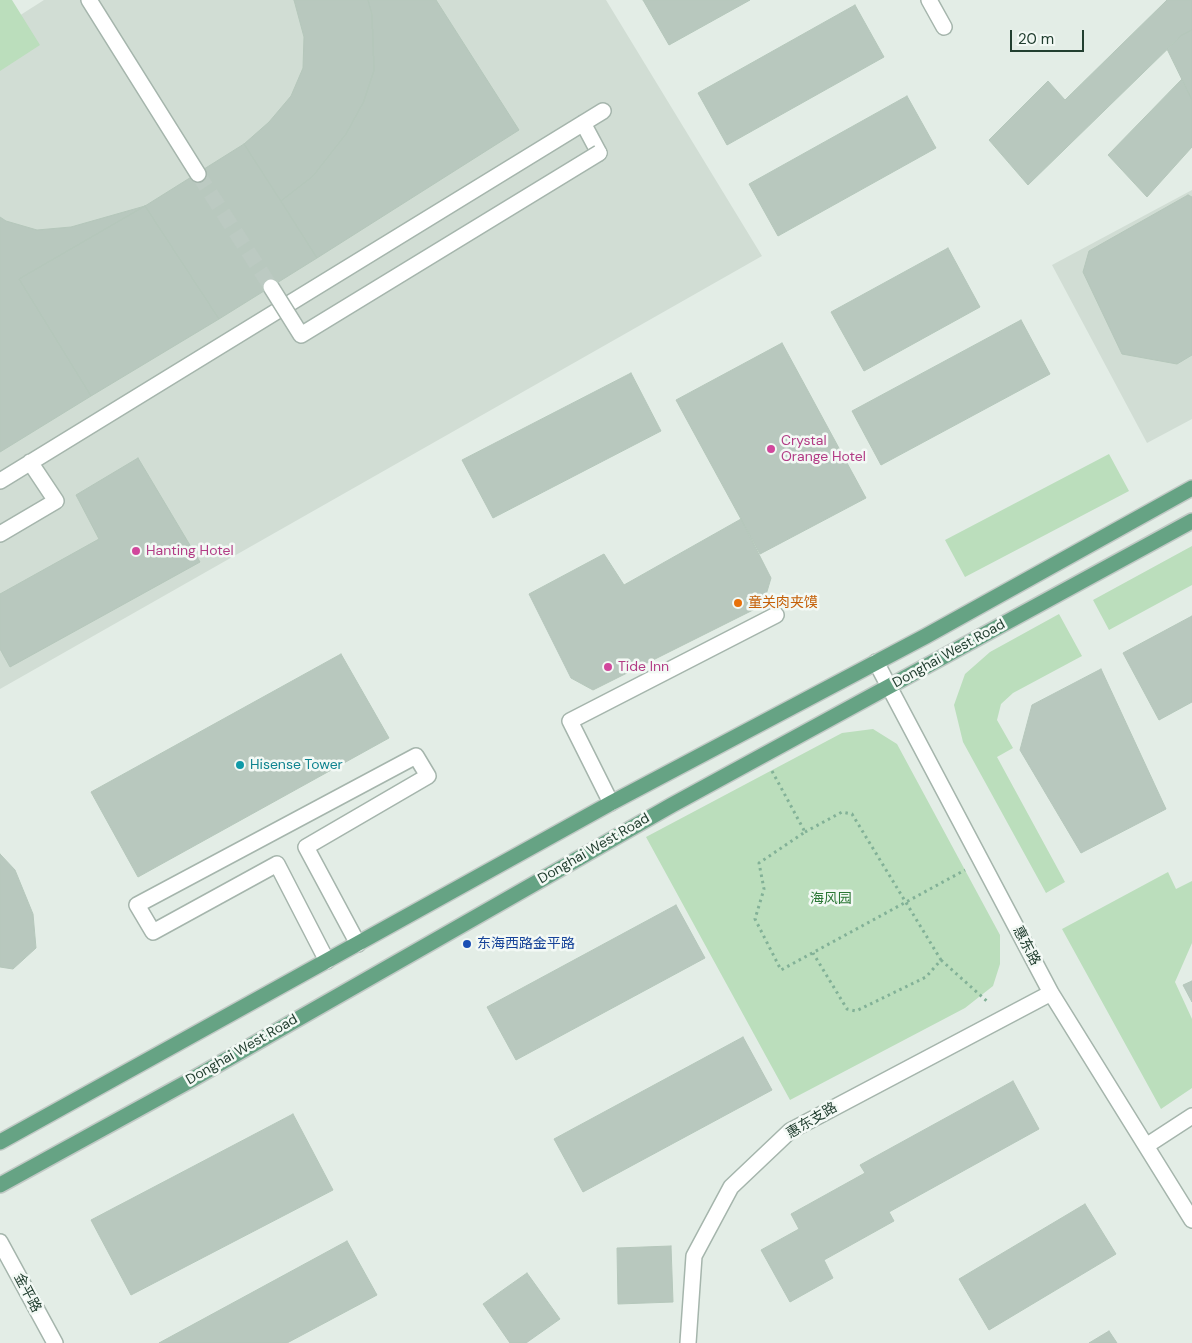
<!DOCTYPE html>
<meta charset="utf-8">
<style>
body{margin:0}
#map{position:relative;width:1192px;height:1343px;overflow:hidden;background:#e3ede6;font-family:"DM Sans",sans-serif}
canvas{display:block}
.scale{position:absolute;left:1010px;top:30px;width:74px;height:22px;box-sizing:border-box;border:2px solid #223f30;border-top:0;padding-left:6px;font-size:15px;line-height:18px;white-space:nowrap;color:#223f30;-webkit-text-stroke:4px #f3f9f5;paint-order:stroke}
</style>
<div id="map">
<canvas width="1192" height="1343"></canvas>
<div class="scale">20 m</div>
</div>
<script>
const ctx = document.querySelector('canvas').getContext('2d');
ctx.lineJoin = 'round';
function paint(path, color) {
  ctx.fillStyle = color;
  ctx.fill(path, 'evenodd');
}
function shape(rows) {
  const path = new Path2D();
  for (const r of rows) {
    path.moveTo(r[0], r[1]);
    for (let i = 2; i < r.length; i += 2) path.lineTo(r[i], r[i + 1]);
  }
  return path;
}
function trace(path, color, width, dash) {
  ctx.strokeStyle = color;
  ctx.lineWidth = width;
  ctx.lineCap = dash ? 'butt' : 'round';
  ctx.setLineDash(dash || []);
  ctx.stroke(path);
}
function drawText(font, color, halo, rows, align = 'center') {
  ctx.font = font + ' "DM Sans","Noto Sans SC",sans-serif';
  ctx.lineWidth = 5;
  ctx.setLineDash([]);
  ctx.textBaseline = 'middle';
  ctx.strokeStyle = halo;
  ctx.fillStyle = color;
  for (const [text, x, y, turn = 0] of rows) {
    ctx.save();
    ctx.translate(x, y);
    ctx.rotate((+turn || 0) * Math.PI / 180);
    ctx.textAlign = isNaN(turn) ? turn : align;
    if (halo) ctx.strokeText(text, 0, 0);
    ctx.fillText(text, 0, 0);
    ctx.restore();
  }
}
const built = shape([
 [44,0,606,0,762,256,0,689,0,28],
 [1192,190,1192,419,1147,443,1052,265]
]);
const green = shape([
 [0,0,12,0,40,45,0,71],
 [1109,454,1129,491,965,577,945,540],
 [1192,546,1192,585,1109,630,1093,600],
 [1059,614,1082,656,1013,693,1001,704,997,720,1013,748,997,757,1065,882,1046,893,963,742,954,705,965,674,990,652],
 [873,729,897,744,1000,935,1000,964,993,986,965,1008,790,1100,646,837,842,733],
 [1168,872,1176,889,1192,881,1192,943,1175,982,1192,1019,1192,1088,1161,1109,1062,929]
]);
const building = shape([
 [294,0,368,0,372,15,374,70,364,101,346,134,313,176,281,201,244,144,269,122,291,96,303,68,304,37,294,0],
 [368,0,436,0,519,130,317,258,281,201,313,176,346,134,364,101,374,70,372,15,368,0],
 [643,0,750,0,669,45,643,0],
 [1167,0,1192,0,1192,30,1182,35,1028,185,989,140,1048,81,1065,100,1167,0],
 [855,5,884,57,727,145,698,93,855,5],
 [1192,30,1192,100,1167,49,1182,35,1192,30],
 [1182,79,1192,100,1192,147,1147,197,1108,155,1182,79],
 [907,96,936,148,778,236,749,184,907,96],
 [244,144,317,258,219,319,145,206,244,144],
 [1188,195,1192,197,1192,355,1177,364,1122,354,1083,272,1089,251,1188,195],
 [145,206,19,279,91,396,0,452,0,217,6,221,37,230,71,227,145,206],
 [145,206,219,319,91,396,19,279,145,206],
 [948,248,980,307,864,371,831,312,948,248],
 [1021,320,1050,374,881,465,852,411,1021,320],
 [782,343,866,498,760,554,676,400,782,343],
 [631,373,661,431,493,518,462,460,631,373],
 [138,458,200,562,10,667,0,649,0,594,99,539,76,495,138,458],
 [741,519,771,578,763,605,593,690,571,678,529,594,604,554,624,585,741,519],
 [1192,616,1192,702,1159,720,1123,653,1192,616],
 [341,654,389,738,138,877,91,792,341,654],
 [1101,669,1166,809,1081,853,1020,750,1032,705,1101,669],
 [0,854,15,870,33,914,36,948,13,969,0,967,0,854],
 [676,905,705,958,516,1060,487,1007,676,905],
 [1192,981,1192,1002,1183,985,1192,981],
 [743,1037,772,1090,583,1192,554,1139,743,1037],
 [1013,1081,1039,1129,889,1212,894,1221,824,1260,833,1278,790,1302,761,1250,799,1229,791,1214,865,1173,860,1165,1013,1081],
 [293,1114,333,1190,131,1295,91,1220,293,1114],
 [1085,1204,1116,1254,989,1330,959,1279,1085,1204],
 [347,1241,377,1295,287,1343,159,1343,347,1241],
 [671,1246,673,1302,618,1304,617,1248,671,1246],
 [527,1273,560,1319,526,1343,510,1343,483,1304,527,1273],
 [1109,1331,1117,1343,1089,1343,1109,1331]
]);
const minorTunnel = shape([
 [198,174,271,287]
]);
const path = shape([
 [772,771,805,832,759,863,764,889,755,919,781,970,965,870],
 [805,832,842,812,852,814,941,960,926,977,856,1011,847,1009,813,953],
 [941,960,989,1003]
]);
const minor = shape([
 [89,0,198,174],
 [929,0,944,27],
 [583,123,599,153],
 [0,481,603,111],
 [0,534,56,501,30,462],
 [876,662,1051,993,1192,1220],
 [611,803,570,721,776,615],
 [327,961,277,864,153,932,137,905,416,756,428,776,306,847,358,944],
 [1146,1146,1192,1116],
 [0,1242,55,1343],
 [688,1343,694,1256,731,1187,790,1131,1051,993]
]);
const major = shape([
 [0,1142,611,803,926,636,1192,488],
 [0,1185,191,1080,672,805,1192,521]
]);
const minorBridge = shape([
 [271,287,301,335,599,153]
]);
const markers = [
 [771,449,5,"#d1479c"],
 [136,551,5,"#d1479c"],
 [738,603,5,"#e8710a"],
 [608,667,5,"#d1479c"],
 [240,765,5,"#0f9aa8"],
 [467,944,5,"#1a4fb4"]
];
const hotelNames = [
 ["Crystal",781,441],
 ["Orange Hotel",781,457],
 ["Hanting Hotel",146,551],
 ["Tide Inn",618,667]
];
const foodNames = [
 ["童关肉夹馍",748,603]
];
const streetNames = [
 ["Donghai West Road",949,654,-29],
 ["Donghai West Road",594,849,-30],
 ["惠东路",1026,946,62],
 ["Donghai West Road",242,1050,-30],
 ["惠东支路",812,1121,-31],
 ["金平路",27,1293,62]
];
const cultureNames = [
 ["Hisense Tower",250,765]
];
const parkNames = [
 ["海风园",831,899]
];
const transitNames = [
 ["东海西路金平路",477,944]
];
paint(built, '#d1ddd4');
paint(green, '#bbdebc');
paint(building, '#b8c8be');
trace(building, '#b5c7bb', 1);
trace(minorTunnel, '#bccac2', 15, [15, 8]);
trace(minor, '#a5b5ac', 18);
trace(major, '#c1c9c5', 18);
trace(path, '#82b197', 3, [2.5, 4]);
trace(minor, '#fff', 15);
trace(major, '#66a384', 15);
trace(minorBridge, '#a5b5ac', 18, []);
trace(minorBridge, '#fff', 15);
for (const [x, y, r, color] of markers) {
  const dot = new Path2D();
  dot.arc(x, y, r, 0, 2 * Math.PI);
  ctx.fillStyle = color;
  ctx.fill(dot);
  trace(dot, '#f3f9f5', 2);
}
drawText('14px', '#b23c85', '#f3f9f5', hotelNames, 'left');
drawText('14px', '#c56008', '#f3f9f5', foodNames, 'left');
drawText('14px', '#223f30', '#f3f9f5', streetNames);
drawText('14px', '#0d838f', '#f3f9f5', cultureNames, 'left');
drawText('14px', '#2b7735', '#f3f9f5', parkNames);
drawText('14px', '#164399', '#f3f9f5', transitNames, 'left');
</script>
